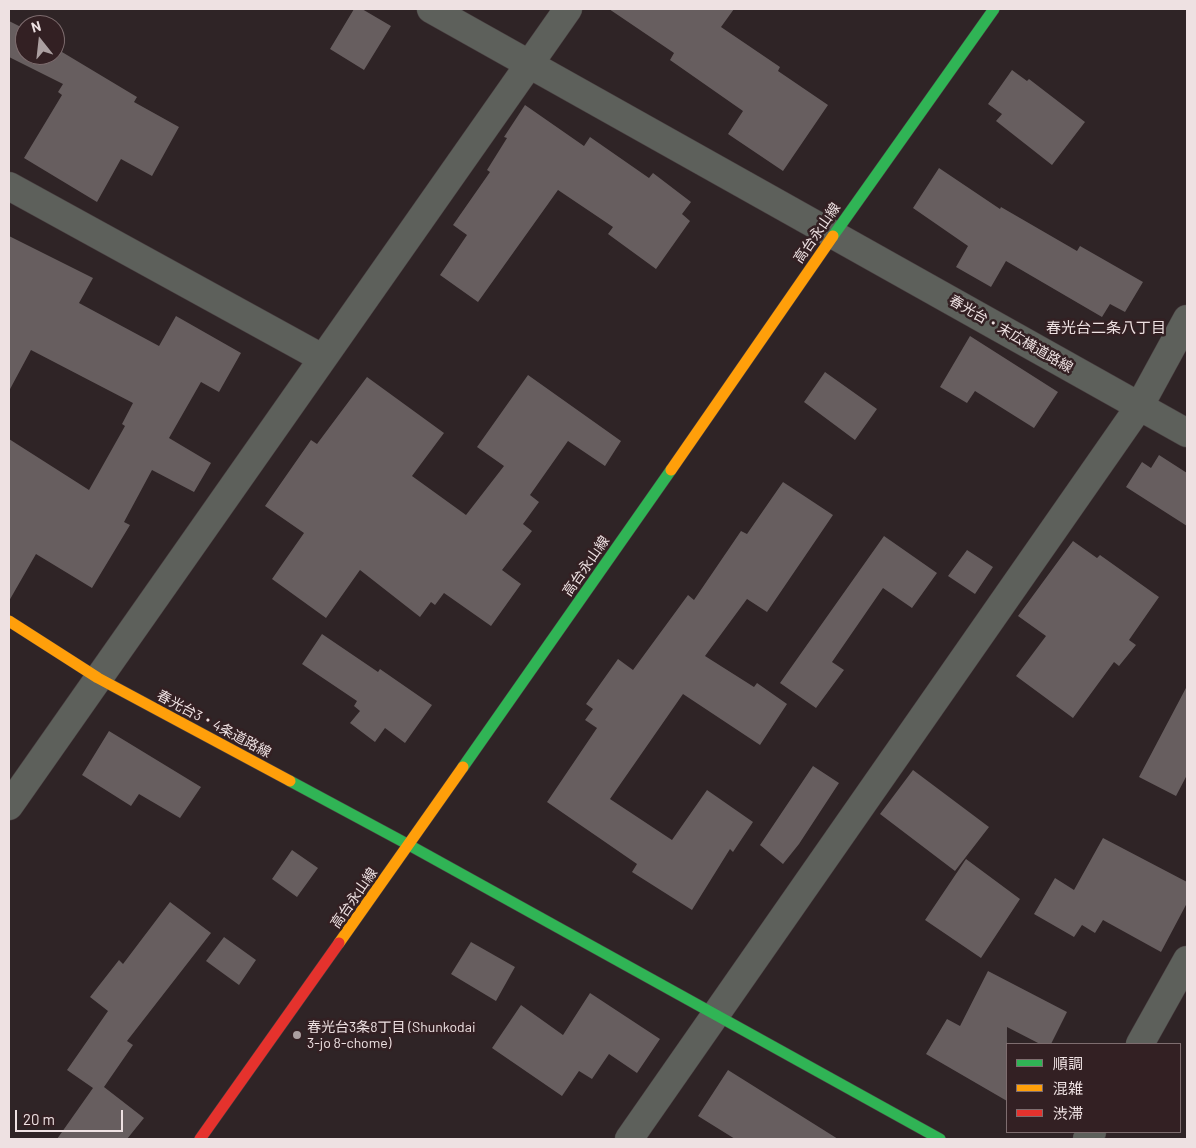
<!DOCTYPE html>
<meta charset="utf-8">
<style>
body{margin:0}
#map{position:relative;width:1196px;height:1148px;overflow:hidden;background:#2f2426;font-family:Barlow,"Noto Sans JP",sans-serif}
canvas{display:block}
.frame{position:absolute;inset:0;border:10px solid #eee1e2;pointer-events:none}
.legend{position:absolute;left:1006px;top:1043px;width:175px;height:90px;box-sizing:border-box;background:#332023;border:1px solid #7e6d6f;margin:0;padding:6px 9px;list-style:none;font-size:15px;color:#eee1e2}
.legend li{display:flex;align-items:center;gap:10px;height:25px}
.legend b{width:25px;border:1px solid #7e6d6f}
.north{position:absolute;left:15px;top:15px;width:50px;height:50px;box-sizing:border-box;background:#332023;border:1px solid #7e6d6f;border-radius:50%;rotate:344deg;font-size:14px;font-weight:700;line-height:20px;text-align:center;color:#eee1e2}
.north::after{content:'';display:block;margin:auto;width:18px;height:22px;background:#ab9fa0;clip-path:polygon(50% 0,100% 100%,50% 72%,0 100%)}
.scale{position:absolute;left:15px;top:1110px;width:108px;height:22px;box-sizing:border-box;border:2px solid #eee1e2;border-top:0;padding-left:6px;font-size:15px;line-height:18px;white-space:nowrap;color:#eee1e2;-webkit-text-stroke:4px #332023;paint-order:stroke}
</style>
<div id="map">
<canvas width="1196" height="1148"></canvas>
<div class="frame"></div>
<ul class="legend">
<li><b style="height:6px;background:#30b455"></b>順調</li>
<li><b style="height:6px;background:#ff9f0a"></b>混雑</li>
<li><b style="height:6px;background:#e5322d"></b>渋滞</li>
</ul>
<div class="north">N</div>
<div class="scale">20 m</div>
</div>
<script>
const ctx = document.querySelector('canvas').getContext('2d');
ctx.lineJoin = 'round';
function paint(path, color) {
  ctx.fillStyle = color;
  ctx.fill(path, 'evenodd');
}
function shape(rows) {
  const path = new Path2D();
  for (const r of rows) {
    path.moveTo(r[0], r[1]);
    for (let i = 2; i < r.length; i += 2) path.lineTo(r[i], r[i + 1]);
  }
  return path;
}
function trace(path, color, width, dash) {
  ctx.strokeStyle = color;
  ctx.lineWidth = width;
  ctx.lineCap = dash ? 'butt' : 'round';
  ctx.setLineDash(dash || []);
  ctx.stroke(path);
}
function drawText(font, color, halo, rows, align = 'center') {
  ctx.font = font + ' Barlow,"Noto Sans JP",sans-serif';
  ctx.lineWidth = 5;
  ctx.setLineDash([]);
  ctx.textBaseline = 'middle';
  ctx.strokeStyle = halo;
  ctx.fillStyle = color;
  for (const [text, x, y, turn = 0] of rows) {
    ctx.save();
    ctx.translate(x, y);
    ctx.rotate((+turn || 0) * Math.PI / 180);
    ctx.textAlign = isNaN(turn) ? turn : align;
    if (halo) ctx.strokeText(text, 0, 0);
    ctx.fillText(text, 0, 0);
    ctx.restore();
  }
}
const building = shape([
 [354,9,362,9,391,26,364,70,330,49],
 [609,9,734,9,721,27,780,67,778,71,828,105,783,171,728,134,743,111,670,60,674,53],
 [9,21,25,29,25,55,55,55,55,44,63,48,62,52,137,97,134,102,179,127,152,176,121,159,97,202,24,158,62,95,58,92,63,84,9,57],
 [1012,70,1027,81,1029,79,1085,122,1052,165,996,121,1002,114,988,104],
 [525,105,584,146,590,137,649,178,653,173,691,202,682,214,690,221,656,269,608,234,613,227,558,190,478,302,440,275,467,235,453,225,490,172,487,170,507,138,504,137],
 [939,168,1000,209,1001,207,1077,251,1080,246,1143,282,1125,312,1110,304,1102,317,1006,261,991,287,956,267,968,246,913,208],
 [9,236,93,278,79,303,159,346,176,316,241,353,219,392,201,382,169,438,211,463,194,492,152,470,124,522,130,525,92,588,36,554,9,601,9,439,89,490,125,426,122,424,133,403,31,350,9,391],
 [970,336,1058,392,1034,428,975,391,967,403,940,387],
 [825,372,877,409,855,440,804,402],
 [528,375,621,441,605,466,568,441,530,495,539,502,523,524,532,531,502,570,521,584,491,626,444,593,435,605,431,602,420,617,360,570,326,618,272,579,304,533,265,506,311,440,317,444,367,377,444,433,412,476,466,515,504,466,477,447],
 [1159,455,1187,473,1187,526,1126,487,1142,462,1151,468],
 [783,482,833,515,767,612,747,599,705,656,754,687,757,683,787,704,760,745,683,694,610,799,672,840,707,790,753,822,733,852,730,849,692,910,632,872,637,864,547,802,597,728,585,720,593,709,586,704,618,659,633,670,688,595,694,600,741,531,747,534],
 [884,536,937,573,912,608,883,588,832,662,844,670,816,708,780,683],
 [1073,541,1097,558,1100,555,1159,597,1129,640,1136,645,1119,666,1114,662,1073,718,1016,676,1046,636,1018,616],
 [967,550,993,567,975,594,948,576],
 [322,634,378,672,380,669,432,705,405,743,385,728,375,742,350,723,360,711,354,706,357,701,302,664],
 [1187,686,1187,775,1176,796,1139,777],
 [109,731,201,787,180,818,139,794,131,806,82,775],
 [813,766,839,783,799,844,783,864,760,845],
 [913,770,989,827,955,871,880,814],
 [1103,838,1187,882,1187,903,1161,952,1103,920,1095,933,1082,925,1074,937,1034,914,1055,878,1074,890],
 [292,850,318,868,297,897,272,879],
 [966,859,1020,899,981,958,925,920],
 [170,902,211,933,127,1041,133,1045,104,1087,144,1118,127,1139,57,1139,93,1088,67,1070,108,1011,90,997,119,960,123,964],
 [224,937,256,960,239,985,206,961],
 [471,942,515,967,496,1001,451,974],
 [988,971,1067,1012,1051,1044,1040,1044,1007,1027,1007,1101,926,1054,947,1019,960,1026],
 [590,993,660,1039,637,1073,609,1054,592,1079,579,1071,562,1096,492,1048,521,1005,563,1035],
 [728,1070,838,1139,735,1139,698,1116]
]);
const street = shape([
 [431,9,1187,433],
 [9,186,322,358],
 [9,806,568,9],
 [1140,1044,1187,960],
 [629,1139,1139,407,1187,319],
 [1087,1139,1092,1132]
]);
const fast = shape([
 [833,236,994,9],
 [463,767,671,470],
 [290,781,409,845,940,1139]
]);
const slow = shape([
 [671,470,833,236],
 [9,621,98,678,290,781],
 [339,943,463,767]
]);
const jam = shape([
 [200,1139,339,943]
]);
const markers = [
 [297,1035,5,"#ab9fa0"]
];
const streetNames = [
 ["高台永山線",817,233,-55],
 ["春光台・末広横道路線",1011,334,30],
 ["高台永山線",586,566,-55],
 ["春光台3・4条道路線",214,724,28],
 ["高台永山線",354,898,-55]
];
const poiNames = [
 ["春光台3条8丁目 (Shunkodai",307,1027],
 ["3-jo 8-chome)",307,1043]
];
const neighbourhoodNames = [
 ["春光台二条八丁目",1106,328]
];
paint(building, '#675e5f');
trace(street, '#493f41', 29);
trace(fast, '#493f41', 12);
trace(slow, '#493f41', 12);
trace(jam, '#493f41', 12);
trace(street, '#5d605b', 28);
trace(fast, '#30b455', 11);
trace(slow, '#ff9f0a', 11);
trace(jam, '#e5322d', 11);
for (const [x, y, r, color] of markers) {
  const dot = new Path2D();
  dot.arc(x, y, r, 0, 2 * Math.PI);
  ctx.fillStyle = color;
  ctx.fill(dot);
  trace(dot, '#332023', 2);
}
drawText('14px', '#eee1e2', '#332023', streetNames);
drawText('14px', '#eee1e2', '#332023', poiNames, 'left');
drawText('15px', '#eee1e2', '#332023', neighbourhoodNames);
</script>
